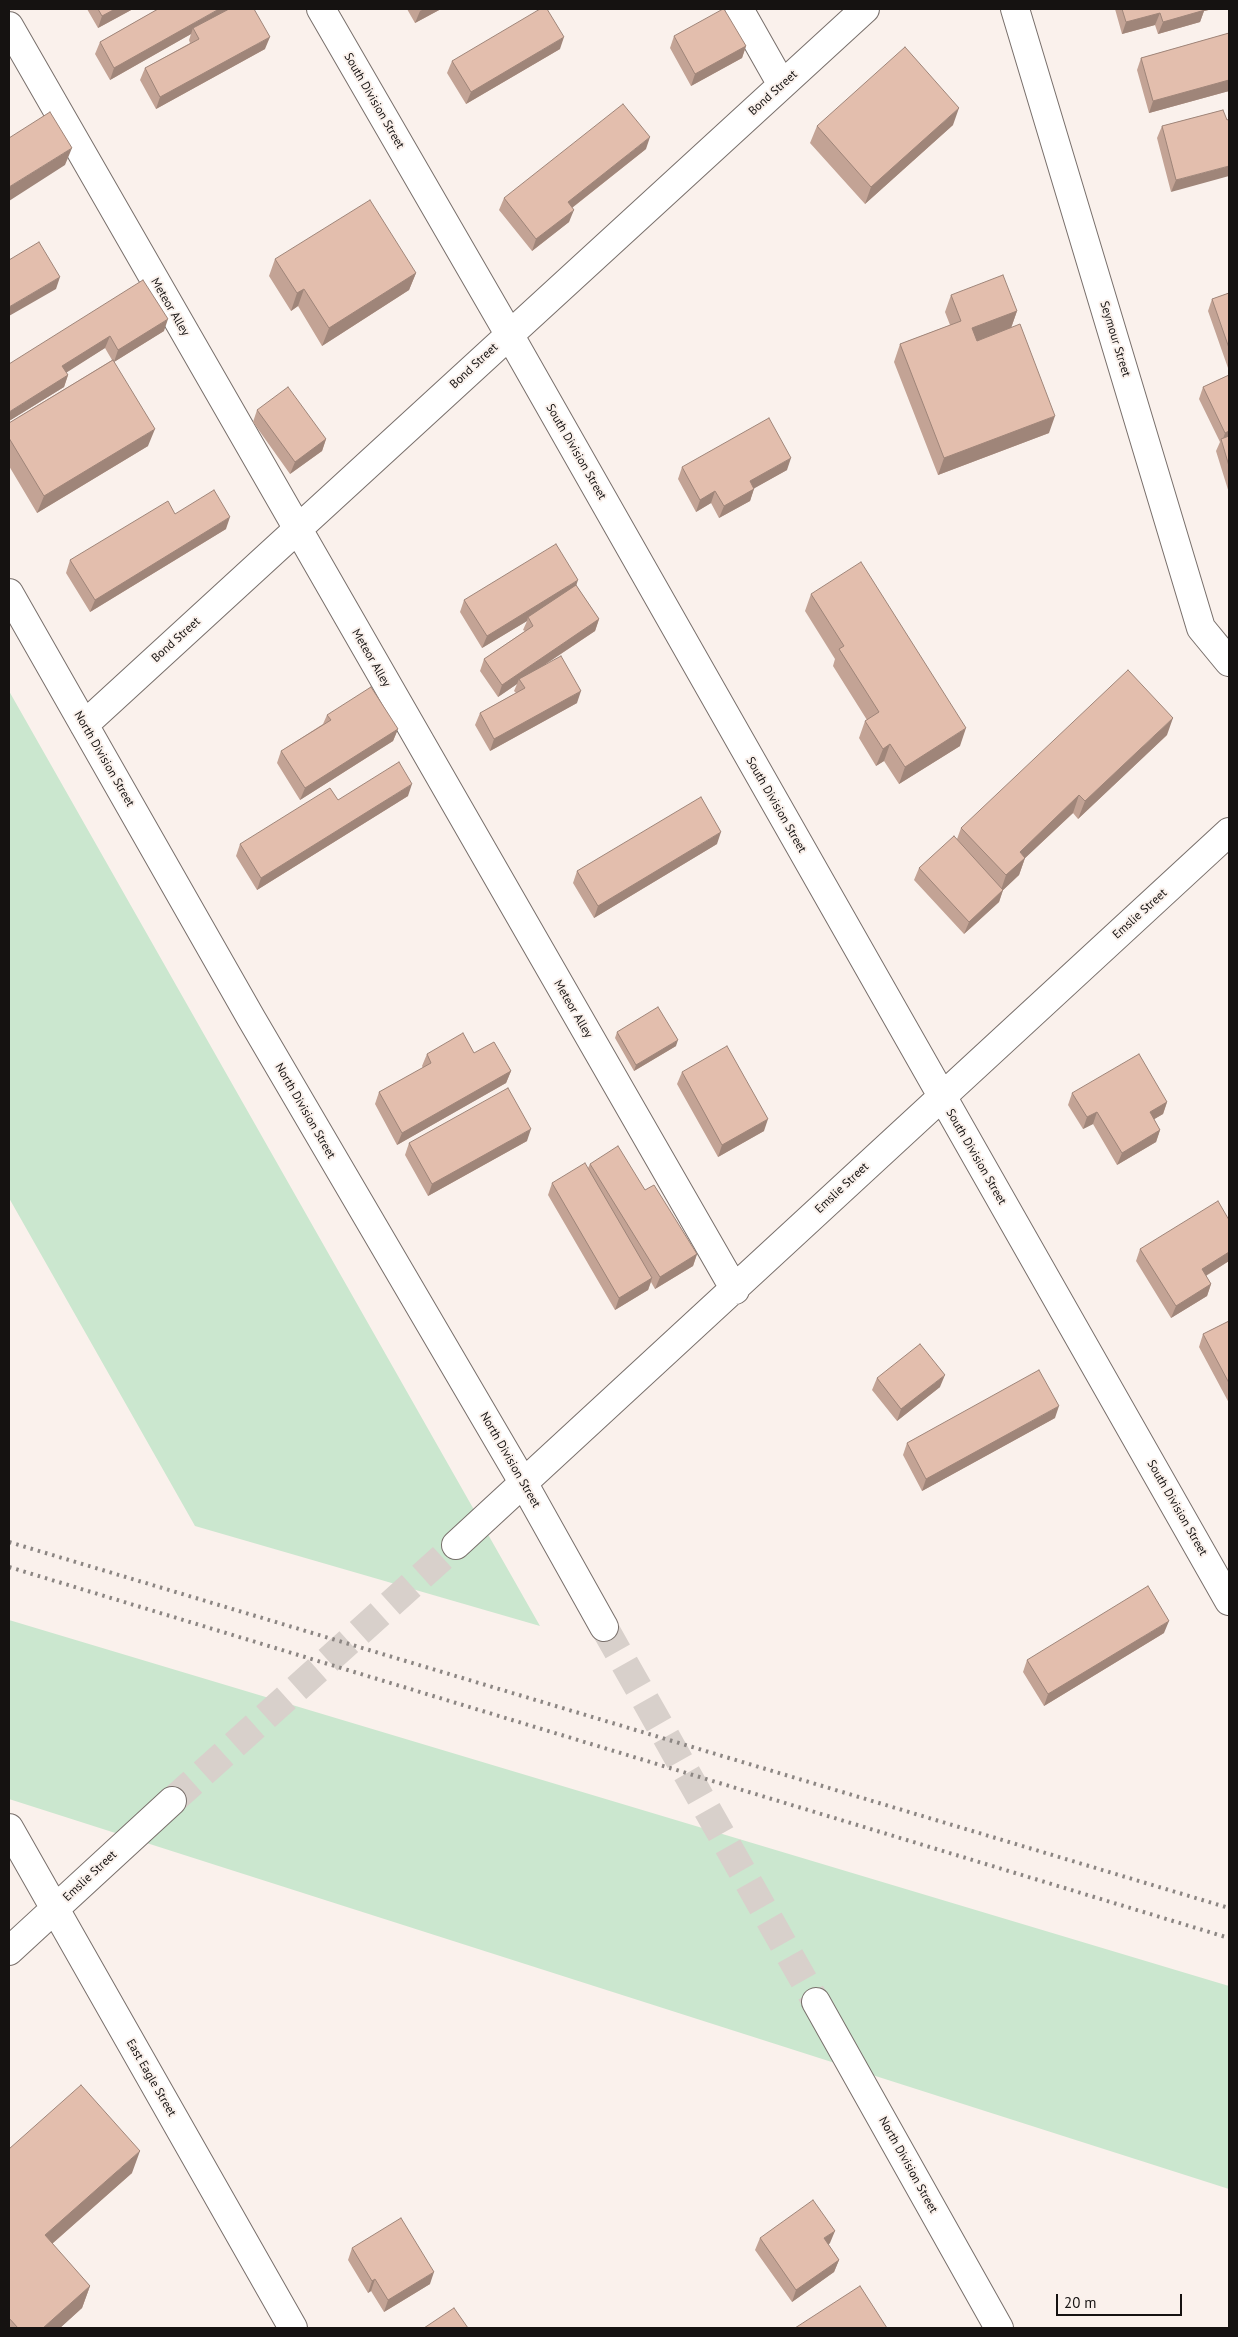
<!DOCTYPE html>
<style>
body{margin:0}
#map{position:relative;width:1238px;height:2337px;overflow:hidden;background:#faf1ec;font-family:"PT Sans",sans-serif}
canvas{display:block}
.frame{position:absolute;inset:0;border:10px solid #151211;pointer-events:none}
.scale{position:absolute;left:1056px;top:2294px;width:126px;height:22px;box-sizing:border-box;border:2px solid #151211;border-top:0;padding-left:6px;font-size:15px;line-height:18px;white-space:nowrap;color:#151211;-webkit-text-stroke:4px #faf1ec;paint-order:stroke}
</style>
<div id="map">
<canvas width="1238" height="2337"></canvas>
<div class="frame"></div>
<div class="scale">20 m</div>
</div>
<script>
const ctx = document.querySelector('canvas').getContext('2d');
ctx.lineJoin = 'round';
function paint(path, color) {
  ctx.fillStyle = color;
  ctx.fill(path, 'evenodd');
}
function shape(rows) {
  const path = new Path2D();
  for (const r of rows) {
    path.moveTo(r[0], r[1]);
    for (let i = 2; i < r.length; i += 2) path.lineTo(r[i], r[i + 1]);
  }
  return path;
}
function trace(path, color, width, dash) {
  ctx.strokeStyle = color;
  ctx.lineWidth = width;
  ctx.lineCap = dash ? 'butt' : 'round';
  ctx.setLineDash(dash || []);
  ctx.stroke(path);
}
function drawText(font, color, halo, rows, align = 'center') {
  ctx.font = font + ' "PT Sans",sans-serif';
  ctx.lineWidth = 4;
  ctx.setLineDash([]);
  ctx.textBaseline = 'middle';
  ctx.strokeStyle = halo;
  ctx.fillStyle = color;
  for (const [text, x, y, turn = 0] of rows) {
    ctx.save();
    ctx.translate(x, y);
    ctx.rotate((+turn || 0) * Math.PI / 180);
    ctx.textAlign = isNaN(turn) ? turn : align;
    if (halo) ctx.strokeText(text, 0, 0);
    ctx.fillText(text, 0, 0);
    ctx.restore();
  }
}
const green = shape([
 [9,691,540,1626,195,1526,9,1198],
 [9,1620,1229,1986,1229,2189,9,1799]
]);
const minorTunnel = shape([
 [604,1627,816,2002],
 [172,1801,456,1545]
]);
const minor = shape([
 [321,9,509,334,1229,1601],
 [739,9,782,85],
 [1015,9,1201,628,1229,662],
 [9,26,735,1290],
 [9,593,251,1018,524,1484,604,1627],
 [84,725,865,9],
 [456,1545,1229,832],
 [9,1828,293,2328],
 [9,1951,172,1801],
 [816,2002,999,2328]
]);
const rail = shape([
 [9,1542,1229,1908],
 [9,1567,1229,1938]
]);
const wall = shape([
 [87,9,133,9,98,28],
 [158,9,265,49,156,109,140,80,145,68,190,43,189,40,191,34,110,80,95,54,100,42],
 [407,9,441,9,415,23],
 [1115,9,1213,9,1204,11,1200,22,1158,34,1155,25,1122,34],
 [1229,33,1229,91,1149,113,1137,70,1141,58],
 [674,36,746,46,742,58,691,86,670,48],
 [560,49,466,104,447,73,452,61],
 [1223,110,1171,192,1157,138,1162,126],
 [953,125,865,204,810,143,817,126],
 [646,149,572,208,569,222,532,251,499,210,504,198],
 [275,259,416,273,409,290,322,346,298,306,291,311,269,276],
 [143,280,164,331,114,362,148,446,37,513,9,466,9,423,112,360,105,348,66,372,68,375,64,387,9,421],
 [1229,293,1229,367,1228,368,1208,311,1212,299],
 [951,295,1017,311,1011,328,1049,433,938,475,894,362,900,344,950,325,945,312],
 [1229,375,1229,493,1216,451,1220,442,1199,399,1203,387],
 [257,410,326,439,322,451,290,474,253,422],
 [682,467,787,470,754,488,750,501,719,518,711,503,696,512,678,479],
 [175,514,226,529,90,612,66,573,70,560],
 [576,585,599,619,595,631,546,664,577,703,490,751,475,725,480,713,516,693,514,691,517,684,498,697,480,671,484,659,525,631,523,630,527,621,482,648,460,612,464,600],
 [811,594,960,746,899,784,884,761,876,766,859,738,865,721,867,720,833,666,835,659,805,611],
 [327,715,398,729,393,741,300,800,277,763,281,751,323,724],
 [1167,735,1078,819,1073,813,1025,858,1019,875,1003,890,999,902,964,934,914,880,919,868,957,839,961,828],
 [408,796,257,890,236,856,240,844,338,800],
 [717,844,594,918,573,883,577,871],
 [617,1032,676,1046,634,1071,615,1038],
 [474,1053,511,1071,506,1083,397,1145,375,1104,379,1092,423,1068,422,1066,427,1054],
 [682,1072,764,1131,718,1157,677,1084],
 [1072,1093,1167,1102,1163,1114,1154,1119,1160,1130,1156,1142,1117,1165,1093,1124,1083,1129,1068,1105],
 [527,1141,428,1196,405,1155,409,1143],
 [590,1164,645,1190,697,1254,693,1266,655,1289,651,1282,648,1290,615,1310,548,1195,552,1183,588,1168],
 [1229,1220,1229,1261,1206,1276,1211,1284,1207,1296,1171,1318,1136,1261,1140,1249],
 [1229,1321,1229,1403,1199,1347,1203,1334],
 [877,1378,940,1387,897,1421,872,1390],
 [1055,1418,922,1491,903,1455,907,1443],
 [1164,1633,1044,1706,1023,1672,1027,1660],
 [9,2149,132,2173,52,2244,90,2286,82,2308,60,2328,9,2328],
 [760,2238,830,2243,828,2245,839,2260,834,2272,792,2302,755,2250],
 [352,2248,430,2284,384,2312,371,2291,368,2293,348,2260]
]);
const shadedWall = shape([
 [115,9,133,9,98,28,102,16],
 [219,9,236,9,193,28,191,34,110,80,114,68],
 [424,9,441,9,415,23,420,11],
 [1199,9,1213,9,1204,11,1200,22,1158,34,1163,22],
 [1160,13,1155,25,1122,34,1126,22],
 [270,37,265,49,156,109,160,97],
 [564,37,560,49,466,104,471,92],
 [746,46,742,58,691,86,695,74],
 [1229,80,1229,91,1149,113,1153,101],
 [959,108,953,125,865,204,871,187],
 [650,137,646,149,564,214,568,202],
 [72,148,65,165,9,201,9,187],
 [1229,166,1229,176,1171,192,1176,180],
 [574,210,569,222,532,251,536,239],
 [416,273,409,290,322,346,329,328],
 [60,277,56,289,9,316,9,307],
 [304,289,298,306,291,311,297,293],
 [1017,311,1011,328,966,345,972,328],
 [168,319,164,331,114,362,118,350],
 [110,336,105,348,58,378,62,366],
 [68,375,64,387,9,421,9,412],
 [1055,416,1049,433,938,475,944,458],
 [155,429,148,446,37,513,44,496],
 [1229,431,1229,441,1222,442,1225,433],
 [326,439,322,451,290,474,295,462],
 [791,458,787,470,746,493,750,481],
 [754,489,750,501,719,518,724,506],
 [715,491,711,503,696,512,700,500],
 [230,517,226,529,90,612,95,600],
 [578,580,574,592,528,617,527,621,482,648,487,636],
 [599,619,595,631,520,681,519,679,517,684,498,697,502,685],
 [581,691,577,703,490,751,494,739],
 [1173,718,1167,735,1078,819,1085,801],
 [966,728,960,746,899,784,905,767],
 [398,729,393,741,300,800,305,788],
 [890,744,884,761,876,766,883,749],
 [412,784,408,796,257,890,261,878],
 [1079,795,1073,813,1022,861,1025,858,1019,875,1000,893,1006,875,1020,852],
 [721,832,717,844,594,918,598,906],
 [1003,890,999,902,964,934,969,922],
 [678,1040,676,1046,634,1071,636,1065],
 [511,1071,506,1083,397,1145,402,1133],
 [1167,1102,1163,1114,1146,1124,1150,1112],
 [1097,1112,1093,1124,1083,1129,1087,1117],
 [768,1119,764,1131,718,1157,722,1145],
 [531,1129,527,1141,428,1196,432,1184],
 [1160,1130,1156,1142,1117,1165,1122,1153],
 [1229,1252,1229,1261,1197,1281,1202,1269],
 [697,1254,693,1266,655,1289,660,1277],
 [652,1278,648,1290,615,1310,619,1298],
 [1211,1284,1207,1296,1171,1318,1176,1306],
 [945,1375,940,1387,897,1421,901,1409],
 [1059,1406,1055,1418,922,1491,926,1479],
 [1169,1621,1164,1633,1044,1706,1048,1694],
 [140,2151,132,2173,37,2257,45,2235],
 [835,2231,830,2243,820,2250,824,2238],
 [839,2260,834,2272,792,2302,796,2290],
 [434,2272,430,2284,384,2312,388,2300],
 [375,2279,371,2291,368,2293,372,2281],
 [90,2286,82,2308,60,2328,43,2328]
]);
const building = shape([
 [98,9,115,9,102,16,98,9],
 [158,9,219,9,114,68,100,42,158,9],
 [229,9,254,9,270,37,160,97,145,68,199,39,193,28,229,9],
 [540,9,547,9,564,37,471,92,452,61,540,9],
 [723,9,724,9,746,46,695,74,674,36,723,9],
 [1122,9,1204,9,1205,10,1163,22,1160,13,1126,22,1122,9],
 [1229,33,1229,80,1153,101,1141,58,1229,33],
 [905,47,959,108,871,187,817,126,905,47],
 [623,104,650,137,568,202,574,210,536,239,504,198,623,104],
 [1223,110,1227,120,1229,119,1229,166,1176,180,1162,126,1223,110],
 [50,112,72,148,9,187,9,138,50,112],
 [370,200,416,273,329,328,304,289,297,293,275,259,370,200],
 [39,242,60,277,9,307,9,260,39,242],
 [1003,275,1017,311,972,328,977,341,1020,324,1055,416,944,458,900,344,961,321,951,295,1003,275],
 [143,280,168,319,118,350,110,336,62,366,68,375,9,412,9,364,143,280],
 [1229,293,1229,348,1212,299,1229,293],
 [113,360,155,429,44,496,9,438,9,423,113,360],
 [1229,375,1229,431,1225,433,1203,387,1229,375],
 [288,387,326,439,295,462,257,410,288,387],
 [769,418,791,458,750,481,754,489,724,506,715,491,700,500,682,467,769,418],
 [1229,436,1229,466,1221,439,1229,436],
 [214,490,230,517,95,600,70,560,168,501,175,514,214,490],
 [556,544,578,580,487,636,464,600,556,544],
 [861,562,966,728,905,767,890,744,883,749,865,721,879,712,839,649,844,646,811,594,861,562],
 [576,585,599,619,502,685,484,659,533,626,528,617,576,585],
 [561,656,581,691,494,739,480,713,525,688,519,679,561,656],
 [1128,670,1173,718,1085,801,1079,795,1020,852,1025,858,1006,875,961,828,1128,670],
 [371,687,398,729,305,788,281,751,331,720,327,715,371,687],
 [399,762,412,784,261,878,240,844,330,788,338,800,399,762],
 [701,797,721,832,598,906,577,871,701,797],
 [954,836,1003,890,969,922,919,868,954,836],
 [658,1007,678,1040,636,1065,617,1032,658,1007],
 [463,1033,474,1053,494,1042,511,1071,402,1133,379,1092,431,1063,427,1054,463,1033],
 [727,1046,768,1119,722,1145,682,1072,727,1046],
 [1139,1054,1167,1102,1150,1112,1160,1130,1122,1153,1097,1112,1087,1117,1072,1093,1139,1054],
 [508,1088,531,1129,432,1184,409,1143,508,1088],
 [618,1146,645,1190,654,1185,697,1254,660,1277,590,1164,618,1146],
 [585,1163,652,1278,619,1298,552,1183,585,1163],
 [1218,1201,1229,1220,1229,1252,1202,1269,1211,1284,1176,1306,1140,1249,1218,1201],
 [1229,1321,1229,1383,1203,1334,1229,1321],
 [920,1344,945,1375,901,1409,877,1378,920,1344],
 [1039,1370,1059,1406,926,1479,907,1443,1039,1370],
 [1148,1586,1169,1621,1048,1694,1027,1660,1148,1586],
 [81,2085,140,2151,45,2235,90,2286,43,2328,18,2328,9,2318,9,2149,81,2085],
 [813,2200,835,2231,824,2238,839,2260,796,2290,760,2238,813,2200],
 [401,2218,434,2272,388,2300,375,2279,372,2281,352,2248,401,2218],
 [860,2286,887,2328,795,2328,860,2286],
 [454,2308,468,2328,424,2328,454,2308]
]);
const streetNames = [
 ["Bond Street",773,93,-42],
 ["South Division Street",374,101,60],
 ["Meteor Alley",170,307,60],
 ["Seymour Street",1115,339,73],
 ["Bond Street",474,366,-43],
 ["South Division Street",576,452,60],
 ["Bond Street",176,640,-42],
 ["Meteor Alley",371,658,60],
 ["North Division Street",104,759,60],
 ["South Division Street",776,805,60],
 ["Emslie Street",1140,914,-42],
 ["Meteor Alley",573,1009,60],
 ["North Division Street",305,1111,60],
 ["South Division Street",976,1157,60],
 ["Emslie Street",842,1188,-43],
 ["North Division Street",510,1460,60],
 ["South Division Street",1177,1508,60],
 ["Emslie Street",90,1876,-43],
 ["East Eagle Street",151,2078,60],
 ["North Division Street",908,2165,61]
];
paint(green, '#cbe7cf');
trace(minorTunnel, '#d8d0cb', 28, [28, 14]);
trace(minor, '#786f6b', 30);
trace(minor, '#fff', 28);
trace(rail, '#8c8683', 4, [2.5, 5]);
paint(wall, '#c3a395');
paint(shadedWall, '#9f8579');
paint(building, '#e3bead');
trace(building, '#9f8579', 1);
drawText('12px', '#151211', '#faf1ec', streetNames);
</script>
